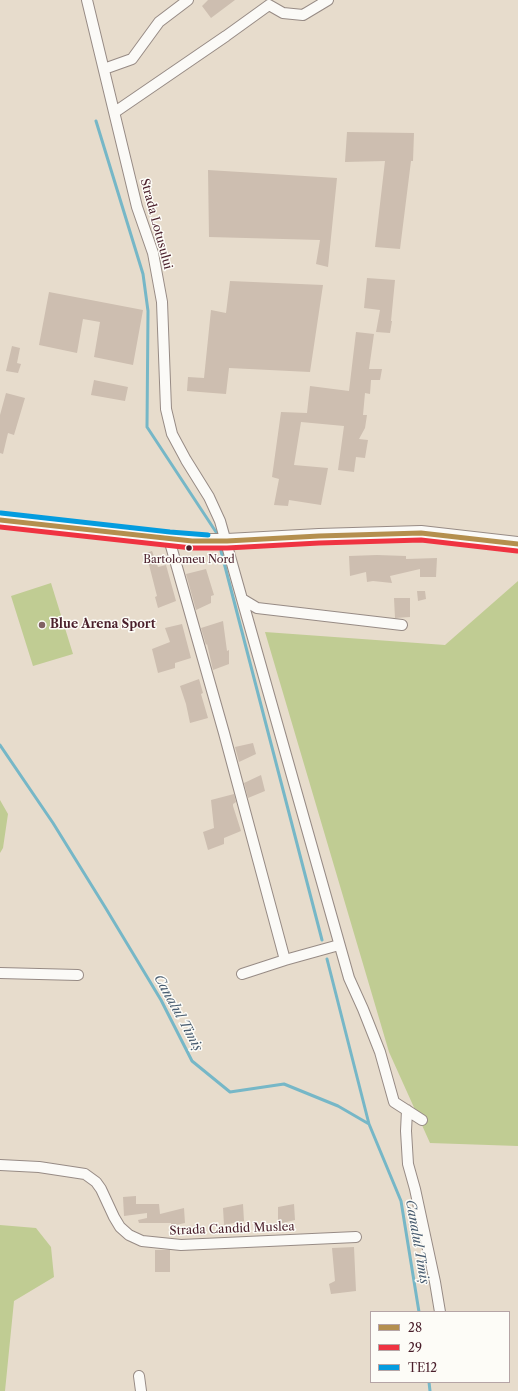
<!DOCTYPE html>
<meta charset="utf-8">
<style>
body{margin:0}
#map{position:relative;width:518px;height:1391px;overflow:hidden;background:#e7dccc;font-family:"Libre Caslon Text",serif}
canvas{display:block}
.legend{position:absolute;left:370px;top:1311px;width:140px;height:72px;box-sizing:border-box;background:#fdfcf7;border:1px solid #b5a4a5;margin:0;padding:5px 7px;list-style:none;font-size:12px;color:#4a1f2b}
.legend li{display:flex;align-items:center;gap:8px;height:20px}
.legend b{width:20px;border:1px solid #b5a4a5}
</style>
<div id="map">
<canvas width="518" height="1391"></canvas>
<ul class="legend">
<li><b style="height:5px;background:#b48f4e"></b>28</li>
<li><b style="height:5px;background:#ef3341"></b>29</li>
<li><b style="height:5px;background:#049cdf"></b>TE12</li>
</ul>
</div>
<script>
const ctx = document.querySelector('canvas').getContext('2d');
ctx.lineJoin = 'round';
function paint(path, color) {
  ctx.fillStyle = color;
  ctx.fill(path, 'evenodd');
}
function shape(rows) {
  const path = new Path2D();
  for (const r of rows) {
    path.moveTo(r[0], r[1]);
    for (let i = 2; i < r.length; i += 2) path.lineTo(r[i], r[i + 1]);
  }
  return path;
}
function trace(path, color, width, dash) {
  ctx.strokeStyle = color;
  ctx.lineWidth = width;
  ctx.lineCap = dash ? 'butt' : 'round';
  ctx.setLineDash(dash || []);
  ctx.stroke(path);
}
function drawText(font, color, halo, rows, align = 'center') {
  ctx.font = font + ' "Libre Caslon Text",serif';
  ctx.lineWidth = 3;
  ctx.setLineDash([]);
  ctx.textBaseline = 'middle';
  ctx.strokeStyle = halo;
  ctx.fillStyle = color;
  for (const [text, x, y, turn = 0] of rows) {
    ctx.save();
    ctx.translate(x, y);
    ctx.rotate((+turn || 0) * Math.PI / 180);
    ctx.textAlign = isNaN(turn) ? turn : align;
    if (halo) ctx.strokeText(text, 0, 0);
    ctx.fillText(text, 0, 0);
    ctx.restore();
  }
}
const green = shape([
 [518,581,518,1146,430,1143,389,1052,265,632,445,645],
 [51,583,73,654,33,666,11,596],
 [0,800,8,814,3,848,0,853],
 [0,1225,36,1228,51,1247,54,1277,14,1301,5,1391,0,1391]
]);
const stream = shape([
 [96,121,143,274,148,311,147,427,216,532],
 [221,551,322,940],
 [0,745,53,823,105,907,161,1000,192,1061,230,1092,284,1084,338,1106,369,1124,401,1201,419,1312],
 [327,959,369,1124],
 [429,1382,430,1391]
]);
const building = shape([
 [208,0,235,0,211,18,202,6],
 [347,132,414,133,413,161,411,161,400,249,375,247,385,161,345,162],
 [208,170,337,178,328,267,316,264,320,240,209,237],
 [367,278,395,280,391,321,392,321,390,333,376,332,380,310,364,308],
 [230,281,323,285,310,372,229,368,226,394,187,391,188,377,204,378,211,310,226,313],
 [49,292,143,310,133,365,94,357,100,322,83,319,77,353,39,345],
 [356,332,374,334,369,369,382,369,380,380,371,380,370,394,365,393,363,415,367,415,365,428,359,439,368,440,365,458,356,457,354,472,338,470,344,426,301,422,294,465,328,468,321,505,289,500,288,506,274,505,279,479,272,477,281,412,307,413,310,386,349,391],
 [12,346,20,348,17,363,21,364,18,373,6,371],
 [94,380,128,387,125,401,91,395],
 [6,393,25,398,14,435,8,433,3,454,0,453,0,415],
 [152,551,158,567,166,565,176,601,158,608,155,597,157,596,146,553],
 [377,555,406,556,406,559,437,558,436,577,420,577,420,569,390,576,392,583,373,581,367,582,366,572,350,576,349,556],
 [206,569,214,595,211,596,211,603,196,610,186,574],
 [417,591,425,591,426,599,418,601],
 [394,598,410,598,410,617,395,618],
 [223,621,227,651,229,650,229,664,213,670,207,644,206,645,201,628],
 [182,624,191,658,175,663,175,668,158,673,152,649,170,642,165,628],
 [199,679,203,693,201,694,208,718,190,723,186,704,180,686],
 [253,743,256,754,239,762,235,747],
 [261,775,265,791,248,798,244,783],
 [234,794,236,802,233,804,233,806,241,831,224,838,224,844,208,850,203,832,214,828,211,800],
 [136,1196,136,1204,159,1204,160,1214,184,1208,185,1223,171,1226,171,1223,139,1223,138,1220,147,1218,147,1213,124,1216,123,1197],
 [243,1204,244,1221,224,1225,223,1208],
 [294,1204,295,1220,278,1224,278,1207],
 [354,1247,356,1291,331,1294,329,1284,335,1281,332,1248],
 [155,1250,170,1250,170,1272,155,1272]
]);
const street = shape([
 [87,0,137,207,153,253,162,302,166,409,172,434,186,460,209,497,220,521,242,599,257,608,402,625],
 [104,69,132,59,159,22,188,0],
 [115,112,226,36,269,5,283,13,303,15,328,0],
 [169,539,224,733,285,960],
 [242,599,349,978,363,1009,380,1052,394,1102,422,1120],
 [0,973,78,975],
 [242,974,285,960,339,945],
 [407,1110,406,1131,408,1164,415,1189,435,1282,440,1312],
 [0,1165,39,1167,85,1174,96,1182,101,1189,114,1217,120,1227,129,1235,142,1241,181,1245,356,1237],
 [139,1376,141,1391]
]);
const secondary = shape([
 [0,520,192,541,227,541,319,536,421,533,518,544]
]);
const bus1 = shape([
 [0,520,192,541,227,541,319,536,421,533,518,544]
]);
const bus2 = shape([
 [0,527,192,548,227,548,319,543,421,540,517,551]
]);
const bus3 = shape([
 [1,513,170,532,208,535]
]);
const markers = [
 [189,548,3.5,"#4a1f2b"],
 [42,625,4,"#816163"]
];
const busNames = [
 ["Bartolomeu Nord",189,560]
];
const streetNames = [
 ["Strada Lotusului",156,224,75],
 ["Strada Candid Muslea",232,1229,-2]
];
const poiNames = [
 ["Blue Arena Sport",50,625]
];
const waterNames = [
 ["Canalul Timiș",178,1013,61],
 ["Canalul Timiș",417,1242,80]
];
paint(green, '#c0cc93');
trace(stream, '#76b7c7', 3);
paint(building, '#cdbeb0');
trace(street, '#978b85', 12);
trace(secondary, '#978b85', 16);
trace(street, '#fbfaf7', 10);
trace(secondary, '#fbfaf7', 14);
trace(bus1, '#b48f4e', 5);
trace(bus2, '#ef3341', 5);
trace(bus3, '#049cdf', 5);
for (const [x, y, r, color] of markers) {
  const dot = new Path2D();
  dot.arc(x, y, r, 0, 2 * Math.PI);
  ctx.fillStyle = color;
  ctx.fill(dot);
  trace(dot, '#fdfcf7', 1.5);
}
drawText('11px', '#4a1f2b', '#fdfcf7', busNames);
drawText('12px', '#4a1f2b', '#fdfcf7', streetNames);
drawText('bold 12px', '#4a1f2b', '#fdfcf7', poiNames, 'left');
drawText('italic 13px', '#485c70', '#fdfcf7', waterNames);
</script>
